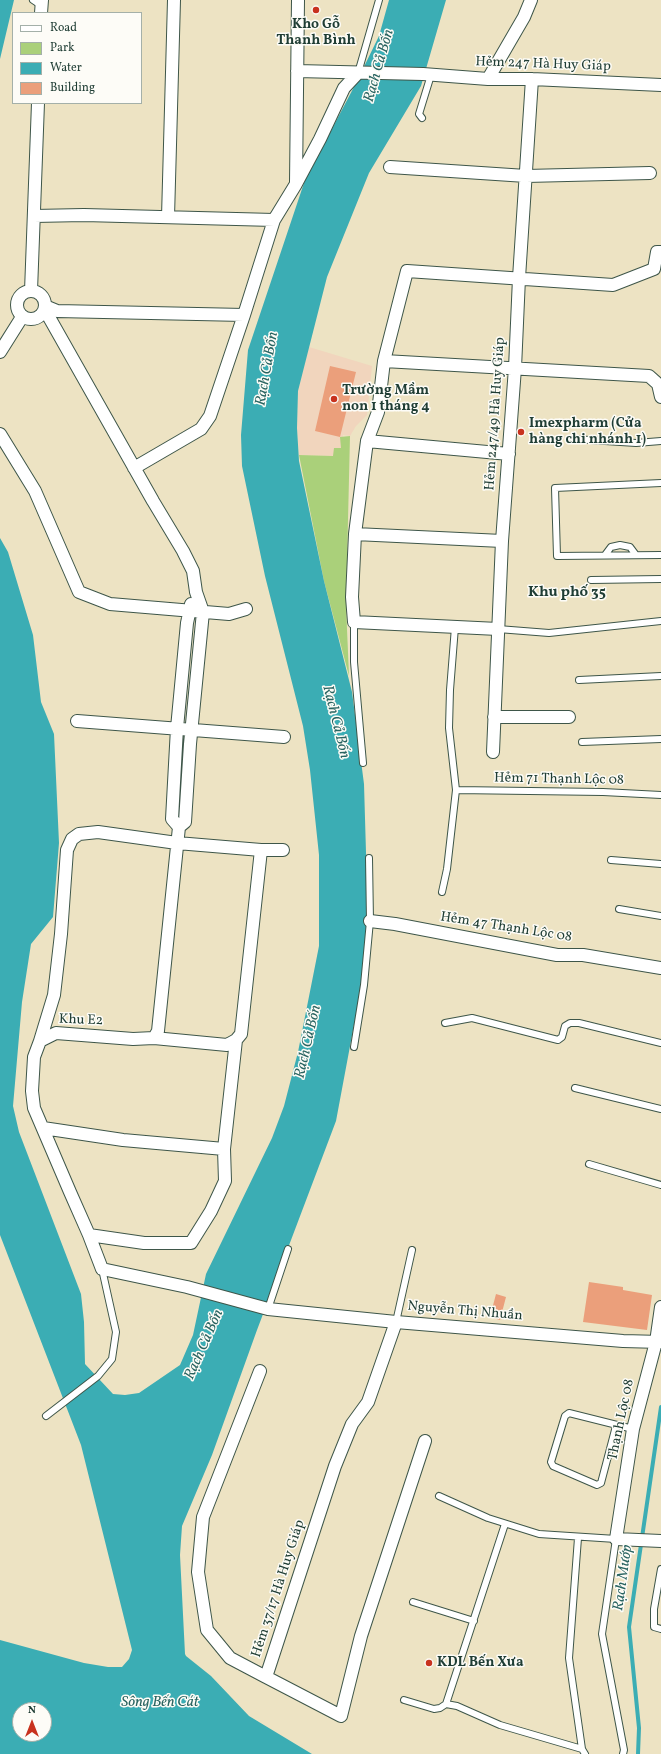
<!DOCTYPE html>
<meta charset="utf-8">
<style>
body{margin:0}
#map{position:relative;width:661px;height:1754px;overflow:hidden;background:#ede3c3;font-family:Vollkorn,serif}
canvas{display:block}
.legend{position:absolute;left:12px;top:12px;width:130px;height:92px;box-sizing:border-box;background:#fdfcf7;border:1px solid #a4b0a9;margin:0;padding:5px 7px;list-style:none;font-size:12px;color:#1f3d34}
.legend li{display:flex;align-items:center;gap:8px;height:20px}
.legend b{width:20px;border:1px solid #a4b0a9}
.north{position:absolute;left:12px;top:1702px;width:40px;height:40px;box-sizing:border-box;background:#fdfcf7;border:1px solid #a4b0a9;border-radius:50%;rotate:0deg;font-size:11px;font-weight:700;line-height:16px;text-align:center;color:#1f3d34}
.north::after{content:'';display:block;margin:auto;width:14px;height:18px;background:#c8321e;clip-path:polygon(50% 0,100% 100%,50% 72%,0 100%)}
</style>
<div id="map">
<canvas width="661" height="1754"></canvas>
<ul class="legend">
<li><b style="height:5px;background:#fff"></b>Road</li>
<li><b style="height:11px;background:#aad07a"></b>Park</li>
<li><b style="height:11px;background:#3badb4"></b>Water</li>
<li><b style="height:11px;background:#eb9f7b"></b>Building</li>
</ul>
<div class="north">N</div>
</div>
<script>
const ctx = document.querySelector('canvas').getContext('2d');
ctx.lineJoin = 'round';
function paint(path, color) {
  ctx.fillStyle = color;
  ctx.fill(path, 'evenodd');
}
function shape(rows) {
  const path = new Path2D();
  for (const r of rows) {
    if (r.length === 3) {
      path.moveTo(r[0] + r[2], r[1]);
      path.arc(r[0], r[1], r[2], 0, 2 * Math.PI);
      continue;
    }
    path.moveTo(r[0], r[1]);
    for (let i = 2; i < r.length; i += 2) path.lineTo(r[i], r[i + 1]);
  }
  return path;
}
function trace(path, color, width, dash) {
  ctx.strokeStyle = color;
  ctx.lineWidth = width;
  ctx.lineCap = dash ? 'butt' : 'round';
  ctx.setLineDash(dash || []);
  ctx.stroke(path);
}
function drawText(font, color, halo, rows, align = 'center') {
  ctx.font = font + ' Vollkorn,serif';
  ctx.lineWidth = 3;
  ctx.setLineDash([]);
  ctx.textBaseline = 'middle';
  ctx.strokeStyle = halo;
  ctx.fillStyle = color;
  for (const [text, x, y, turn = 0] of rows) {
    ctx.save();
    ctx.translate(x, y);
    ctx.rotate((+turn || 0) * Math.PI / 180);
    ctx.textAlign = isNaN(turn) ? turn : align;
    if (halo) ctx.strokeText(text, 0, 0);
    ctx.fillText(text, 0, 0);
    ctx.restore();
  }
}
const built = shape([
 [309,347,372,366,367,415,356,426,350,436,343,435,341,448,333,456,299,455,297,428,298,391]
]);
const green = shape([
 [350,436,346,605,349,676,324,581,299,455,333,456,334,448,341,448,340,437]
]);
const water = shape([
 [0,0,14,0,0,59],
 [389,0,446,0,421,86,369,173,327,277,298,391,297,428,299,461,324,581,352,692,364,784,368,921,362,982,336,1121,257,1330,212,1455,182,1526,180,1555,185,1654,186,1656,211,1676,249,1716,312,1754,0,1754,0,1640,84,1663,108,1667,122,1667,129,1659,132,1650,81,1445,0,1235,0,538,8,552,33,635,41,702,54,734,59,843,53,917,31,944,22,1002,13,1106,19,1132,81,1294,84,1322,85,1364,113,1394,125,1395,139,1393,180,1365,193,1335,206,1274,272,1138,284,1106,298,1052,319,946,319,855,310,770,303,726,265,576,242,466,241,435,248,350,305,180,355,85,379,36],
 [20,1710,44,1710,44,1734,20,1734]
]);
const stream = shape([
 [638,1754,639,1728,629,1627,661,1407]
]);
const building = shape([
 [330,366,356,372,340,437,315,431],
 [589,1282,623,1287,623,1290,652,1295,647,1330,583,1322],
 [496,1294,506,1297,500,1320,490,1317]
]);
const service = shape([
 [33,0,42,6],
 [358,73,379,0],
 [422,118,419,114,431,75],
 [574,439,636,443,661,441],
 [661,483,555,488,557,556,661,555],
 [605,555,611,547,620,545,630,547,636,555],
 [591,580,661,579],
 [354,622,354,662,363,763],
 [498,629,549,633,661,621],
 [579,680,661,676],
 [582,742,661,739],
 [456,790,603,792,661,795],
 [611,860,661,864],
 [442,892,447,869,456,790,449,728,450,690,455,627],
 [619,909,661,916],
 [445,1023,472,1018,558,1040,562,1037,565,1026,570,1023,579,1023,661,1043],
 [354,1047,364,985,370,921,369,858],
 [575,1088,661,1109],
 [589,1164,661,1185],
 [268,1309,288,1249],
 [396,1322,412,1250],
 [46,1416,98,1376,112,1359,116,1332,102,1269],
 [616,1426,601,1483,597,1485,553,1466,551,1462,565,1416,569,1413,633,1429],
 [439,1496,488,1518,539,1534,616,1539,602,1634,624,1750,623,1754],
 [578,1538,569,1658,582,1749,585,1754],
 [661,1569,654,1609,654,1627,661,1629],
 [413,1602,474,1621],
 [404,1700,434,1709,440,1708,446,1704,457,1706,500,1725,582,1749],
 [446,1704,505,1524]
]);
const minor = shape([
 [41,13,42,0],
 [297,71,423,74,488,79,532,79,661,85],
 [488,79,524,17,531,0],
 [390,167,526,176,650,173],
 [296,183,298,0],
 [34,216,84,215,274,220],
 [168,217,174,0],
 [31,305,14],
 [31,291,38,103],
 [45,306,57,311,244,315],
 [45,310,153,501,183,551,193,571,196,592,203,612,190,744,185,822,179,827],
 [0,352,22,317],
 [384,361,649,376,658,384,661,397],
 [0,434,35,491,79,592,110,604,229,614,246,609],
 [367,441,509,454],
 [134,468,201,429,210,416,244,315,274,220,296,184,320,139,344,88,358,73],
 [355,534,502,541],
 [498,629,354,622,352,597,355,534,367,441,378,412,384,361,407,271,613,285,654,269,657,252,661,252],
 [494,717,569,717],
 [77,721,284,737],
 [493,752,502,541,515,368,519,278,532,79],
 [179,827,158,1031,154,1038,133,1039,56,1033,40,1041,34,1057,32,1091,34,1108,70,1192,89,1235,102,1269,187,1287,268,1309,396,1322,623,1341,661,1342],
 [179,827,172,819,177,728,187,623,191,604],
 [370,921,395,924,557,955,583,955,661,968],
 [154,1038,227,1045,236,1040,241,1034,261,850],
 [40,1041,54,995,61,934,67,850,72,839,79,834,98,832,177,843,261,850,283,850],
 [43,1128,123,1140,224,1149],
 [89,1235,144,1243,191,1243,211,1211,225,1181,224,1149,236,1040],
 [661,1307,656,1342,633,1429,616,1539,661,1541],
 [396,1322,368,1402,352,1424,335,1466,266,1677,341,1716,361,1636,425,1441],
 [260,1371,203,1517,198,1572,207,1630,230,1658,266,1677]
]);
const markers = [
 [316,10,4,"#c8321e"],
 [334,399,4,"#c8321e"],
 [521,432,4,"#c8321e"],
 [429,1663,4,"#c8321e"]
];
const poiNames = [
 ["Kho Gỗ",316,25,"center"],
 ["Thanh Bình",316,41,"center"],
 ["Trường Mầm",342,391],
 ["non 1 tháng 4",342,407],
 ["Imexpharm (Cửa",529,424],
 ["hàng chi nhánh 1)",529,440],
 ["KDL Bến Xưa",437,1663]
];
const streetNames = [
 ["Hẻm 247 Hà Huy Giáp",543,65,2],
 ["Hẻm 247/49 Hà Huy Giáp",496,414,-86],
 ["Hẻm 71 Thạnh Lộc 08",559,780,1],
 ["Hẻm 47 Thạnh Lộc 08",506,928,9],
 ["Khu E2",81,1021,2],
 ["Nguyễn Thị Nhuần",465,1312,5],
 ["Thạnh Lộc 08",622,1420,-78],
 ["Hẻm 37/17 Hà Huy Giáp",279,1589,-72]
];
const waterNames = [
 ["Rạch Cả Bốn",380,66,-74],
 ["Rạch Cả Bốn",268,369,-80],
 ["Rạch Cả Bốn",335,722,76],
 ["Rạch Cả Bốn",309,1042,-77],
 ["Rạch Cả Bốn",205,1345,-66],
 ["Rạch Mướp",624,1578,-82],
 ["Sông Bến Cát",160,1703]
];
const neighbourhoodNames = [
 ["Khu phố 35",567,593]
];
paint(built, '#f1d5bd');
paint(green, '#aad07a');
paint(water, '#3badb4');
trace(stream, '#3badb4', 4);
paint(building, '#eb9f7b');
trace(service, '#3e5649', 8);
trace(minor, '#3e5649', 14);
trace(service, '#fff', 6);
trace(minor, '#fff', 12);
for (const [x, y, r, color] of markers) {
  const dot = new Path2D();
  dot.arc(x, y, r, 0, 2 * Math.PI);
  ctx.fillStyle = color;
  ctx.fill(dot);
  trace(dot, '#fdfcf7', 1.5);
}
drawText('bold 14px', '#1f3d34', '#fdfcf7', poiNames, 'left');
drawText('14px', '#1f3d34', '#fdfcf7', streetNames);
drawText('italic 15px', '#296461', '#fdfcf7', waterNames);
drawText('bold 15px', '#1f3d34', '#fdfcf7', neighbourhoodNames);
</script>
